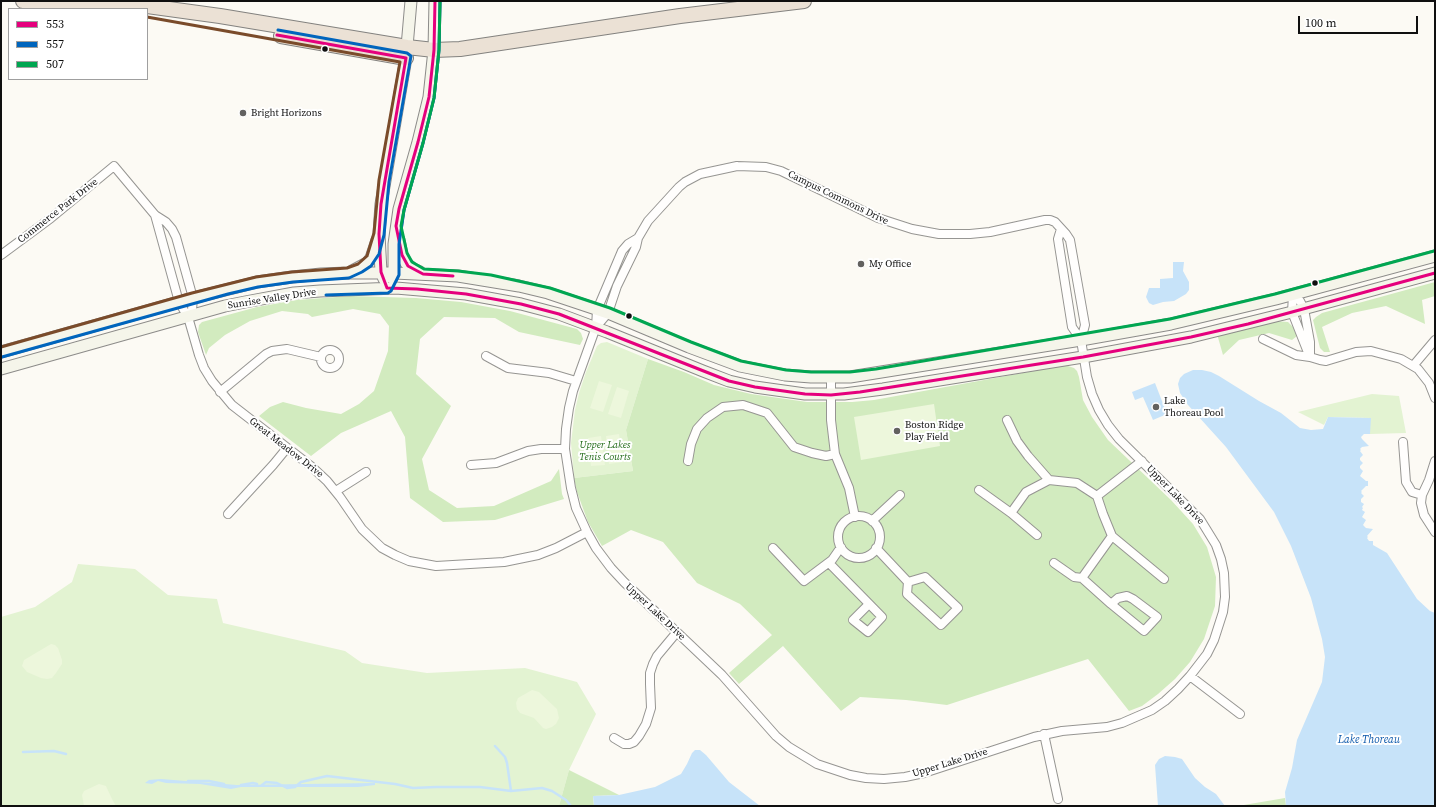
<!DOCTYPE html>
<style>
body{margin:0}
#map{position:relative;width:1436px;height:807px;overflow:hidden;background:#fcfaf4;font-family:"Source Serif 4",serif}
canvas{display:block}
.frame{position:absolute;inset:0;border:2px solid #0f0f0f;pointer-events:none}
.legend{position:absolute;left:8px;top:8px;width:140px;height:72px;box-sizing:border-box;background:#fff;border:1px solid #9f9f9f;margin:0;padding:5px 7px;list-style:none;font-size:12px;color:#0f0f0f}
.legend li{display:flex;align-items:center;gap:8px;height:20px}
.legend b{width:20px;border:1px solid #9f9f9f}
.scale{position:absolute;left:1298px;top:16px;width:120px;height:18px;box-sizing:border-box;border:2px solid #0f0f0f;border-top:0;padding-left:5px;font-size:12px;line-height:14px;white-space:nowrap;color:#0f0f0f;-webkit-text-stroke:3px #fff;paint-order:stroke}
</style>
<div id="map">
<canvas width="1436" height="807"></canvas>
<div class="frame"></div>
<ul class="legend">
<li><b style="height:5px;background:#e5007d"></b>553</li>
<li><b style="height:5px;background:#0065bd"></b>557</li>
<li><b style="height:5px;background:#00a651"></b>507</li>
</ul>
<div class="scale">100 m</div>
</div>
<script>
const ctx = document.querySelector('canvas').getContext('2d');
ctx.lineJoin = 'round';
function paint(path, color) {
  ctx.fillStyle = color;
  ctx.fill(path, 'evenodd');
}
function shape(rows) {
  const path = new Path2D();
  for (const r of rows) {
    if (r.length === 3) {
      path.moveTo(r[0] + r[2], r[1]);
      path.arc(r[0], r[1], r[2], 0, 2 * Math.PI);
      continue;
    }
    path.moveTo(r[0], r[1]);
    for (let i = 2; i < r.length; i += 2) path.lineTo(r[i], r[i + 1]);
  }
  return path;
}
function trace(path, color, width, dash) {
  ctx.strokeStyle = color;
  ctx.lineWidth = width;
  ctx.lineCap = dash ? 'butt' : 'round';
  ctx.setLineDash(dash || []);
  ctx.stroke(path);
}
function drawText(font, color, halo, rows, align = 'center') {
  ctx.font = font + ' "Source Serif 4",serif';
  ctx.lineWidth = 4;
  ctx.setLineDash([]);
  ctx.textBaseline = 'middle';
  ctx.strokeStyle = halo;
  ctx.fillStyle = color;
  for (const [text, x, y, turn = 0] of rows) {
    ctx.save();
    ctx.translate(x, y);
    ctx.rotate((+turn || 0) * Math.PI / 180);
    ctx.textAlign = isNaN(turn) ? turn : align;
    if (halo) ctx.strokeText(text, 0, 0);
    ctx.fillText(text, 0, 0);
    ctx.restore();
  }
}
const green = shape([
 [607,342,648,359,626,430,633,471,574,478,571,443,575,410,579,393,586,372,597,346,601,343],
 [1372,394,1399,396,1406,433,1370,434,1370,418,1328,417,1324,425,1298,412],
 [78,564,135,569,168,595,217,599,223,623,345,651,362,663,427,673,525,668,577,682,596,714,569,770,559,806,1,806,1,617,35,607,72,582]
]);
const forest = shape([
 [1435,282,1435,296,1422,300,1425,324,1386,306,1352,313,1322,327,1330,352,1324,352,1320,348,1313,320,1316,317,1322,313],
 [350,296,416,298,461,302,510,311,577,329,581,333,583,339,580,345,519,332,495,318,444,317,420,339,416,374,451,406,422,459,429,490,457,508,494,506,551,481,559,469,562,494,564,499,495,520,443,522,410,498,405,437,391,411,341,433,311,456,259,416,270,407,283,402,306,408,341,414,359,404,374,391,388,351,389,326,380,314,353,309,312,317,308,314,282,311,250,321,225,335,209,348,206,355,198,332,199,325,202,322,257,307,297,300],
 [1274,321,1288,322,1293,327,1297,336,1292,340,1269,333,1239,340,1223,355,1217,334],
 [648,359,684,372,714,385,751,394,807,402,852,402,874,400,1061,366,1068,366,1074,368,1077,371,1079,377,1083,400,1092,417,1108,440,1171,500,1193,524,1207,547,1216,577,1215,606,1204,639,1190,662,1175,679,1158,694,1142,706,1129,711,1088,659,947,705,906,700,860,697,841,711,783,646,739,684,729,673,772,635,740,604,697,583,663,542,631,530,602,546,588,522,577,492,574,478,633,471,626,430],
 [569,770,619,795,593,796,594,806,559,806],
 [1285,798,1286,806,1238,806]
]);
const pitch = shape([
 [599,381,612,385,603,412,590,408],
 [617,387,629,391,621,418,608,414],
 [934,404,940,446,861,460,854,417],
 [619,434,623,462,609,464,606,436],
 [601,436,605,465,591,466,588,438],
 [51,644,55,645,58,648,62,660,62,664,56,673,52,678,47,679,41,678,27,672,22,666,24,660],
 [532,690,539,692,557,709,559,718,556,724,552,727,546,729,543,728,534,718,520,713,517,709,516,703,518,698],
 [99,784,106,786,112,799,116,806,84,806,82,795,84,791]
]);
const water = shape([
 [1173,262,1184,262,1183,271,1189,282,1189,290,1186,294,1174,301,1163,302,1153,305,1149,303,1146,297,1149,288,1160,288,1160,279,1173,278],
 [1193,370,1202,370,1211,372,1219,376,1259,401,1281,413,1300,428,1311,430,1323,429,1328,417,1371,418,1370,434,1364,434,1361,437,1362,439,1369,446,1362,447,1360,449,1361,450,1360,451,1363,455,1360,458,1360,460,1363,463,1360,466,1360,468,1363,471,1360,476,1366,481,1368,481,1368,486,1366,486,1361,491,1362,492,1361,493,1364,496,1361,499,1361,502,1364,504,1362,507,1363,508,1362,510,1365,512,1362,517,1366,520,1363,525,1366,528,1373,529,1367,536,1368,537,1367,538,1369,541,1373,541,1373,545,1387,553,1417,599,1430,611,1435,613,1435,688,1434,691,1435,806,1286,806,1285,792,1292,768,1297,740,1322,682,1325,657,1322,639,1311,598,1291,546,1274,512,1226,447,1188,405,1180,393,1178,384,1180,378,1184,374],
 [1155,383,1167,414,1153,420,1143,397,1135,400,1132,392],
 [695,750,700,750,706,755,729,782,760,806,594,805,593,796,619,795,655,787,681,774,687,764,692,753],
 [1165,756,1175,757,1182,759,1195,778,1205,787,1216,794,1225,806,1158,806,1155,765,1159,759],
 [161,779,237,785,375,783,375,785,358,787,241,787,231,789,200,784,166,783,158,781,152,784,145,783,149,780]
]);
const stream = shape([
 [495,746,505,757,507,763,511,791],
 [23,752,54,751,66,754],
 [188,781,209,781,224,784],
 [241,785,253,783,257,784],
 [262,785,266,782,277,783,287,788,295,787,301,782,327,776,395,784,413,788,436,787,480,787,511,791,542,788,552,791,566,800,571,806]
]);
const minor = shape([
 [737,166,766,167,781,171,878,218,912,229,939,234,970,234,990,232,1045,220,1050,220,1055,222,1066,234,1070,240,1085,325,1081,340,1087,377,1092,394,1099,410,1108,425,1119,439,1200,519,1216,545,1221,559,1224,573,1225,597,1223,612,1214,640,1207,654,1190,676,1178,689,1165,701,1152,710,1122,723,1107,727,1062,731,1034,737,924,773,905,777,884,779,866,778,850,775,817,764,789,747,776,736,722,675,624,582,611,568,596,548,587,532,576,508,571,488,565,449,566,429,569,408,573,391,596,327,597,310,622,251,628,244,638,238,648,221,679,187,685,182,700,174,737,166],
 [155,215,179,302,188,317,199,355,204,368,212,381,232,405,312,467,327,481,340,497,362,529,382,548,395,555,409,561,436,566,504,562,538,555,556,548,587,532],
 [1061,229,1058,239,1072,327,1081,340],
 [1,255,51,218,114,166,155,215,166,222,172,229,176,237,193,298,192,310,188,317],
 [1293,295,1300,301,1304,309,1310,342,1310,357],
 [1293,295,1292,312,1309,355],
 [596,327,608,313,617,286,636,247,638,238],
 [1263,339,1296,355,1310,357,1320,360,1326,361,1356,352,1371,351,1401,359,1418,369,1429,383,1435,398],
 [330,359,9],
 [486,356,508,368,549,373,576,381],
 [1413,366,1435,340],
 [831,378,831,420,835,454,849,488,855,517],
 [220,392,266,354,272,351,287,349,321,357],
 [1007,420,1017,441,1028,456,1049,480,1077,483,1097,496,1103,514,1112,536],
 [1403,442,1406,482,1412,492,1422,495],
 [688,461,691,444,697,429,707,418,723,407,743,405,767,413,794,447,812,453,826,456,835,454],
 [1435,461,1429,480,1422,495,1421,503,1424,515,1435,532],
 [471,465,496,463,528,451,541,449,565,449],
 [979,490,1011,513,1037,535],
 [336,491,366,472],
 [1097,496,1142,461],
 [1011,513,1026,492,1049,480],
 [228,514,273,465,287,448],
 [859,537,21],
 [872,521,900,495],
 [773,548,804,581,832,560,841,547],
 [876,548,908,582,907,594,941,625,958,608,925,577,908,582],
 [829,563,882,617,868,632,853,620,869,604],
 [1054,563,1074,577,1082,578],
 [1111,604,1118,598,1127,596,1133,599,1157,617,1144,631,1111,604,1082,578,1112,536,1164,579],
 [1190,676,1240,714],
 [1044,734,1058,799],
 [614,738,624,744,629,744,634,742,639,736,646,724,651,708,650,684,650,673,653,664,657,656,677,632]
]);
const secondary = shape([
 [399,240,402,255,406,263,413,269,420,272],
 [352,271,367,263,371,258,377,240],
 [392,278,394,273,394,244,399,209,418,142,429,97,434,50,435,1],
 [384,279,381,272,379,234,381,204,406,58,411,1],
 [1,352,193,298,257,282,292,277,321,274,348,273,394,273,458,276,519,286,548,293,608,313,689,347,740,366,785,375,811,377,850,377,1081,340,1171,324,1276,299,1435,256],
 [1,369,225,306,245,302,294,293,320,291,396,288,466,294,521,304,559,314,607,332,703,371,729,381,755,387,805,394,844,394,883,389,1083,357,1191,337,1292,312,1435,273]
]);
const motorway = shape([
 [23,1,77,4,120,9],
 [111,1,220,16,407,47,434,50,460,49,680,16,804,1],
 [281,36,406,58]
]);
const bus1 = shape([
 [435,1,434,50,429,97,418,142,399,209,396,226,402,255,408,266,423,274,453,276],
 [277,35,406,58,381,204,379,234,381,272,387,288,417,289,466,294,521,304,559,314,729,381,755,387,805,394,831,395,860,392,1083,357,1191,337,1248,324,1435,273]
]);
const bus2 = shape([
 [326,295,388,293,391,291,399,275,399,244,404,210,423,143,434,98,439,50,440,1],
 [2,357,228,294,258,287,293,282,349,278,362,272,371,266,379,254,384,235,389,182,411,56,407,53,278,30]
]);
const bus3 = shape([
 [440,1,439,50,434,98,423,143,404,210,401,226,407,253,412,262,424,269,458,271,491,275,550,288,610,308,691,342,741,361,786,370,811,372,850,372,876,369,1170,319,1275,294,1434,251]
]);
const bus4 = shape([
 [1,347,192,293,256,277,292,272,347,268,358,264,367,256,374,233,379,180,400,62,147,17]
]);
const markers = [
 [325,49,3.5,"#0f0f0f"],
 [243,113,4,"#62615f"],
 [861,264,4,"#62615f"],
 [1315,283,3.5,"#0f0f0f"],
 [629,316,3.5,"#0f0f0f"],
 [1156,407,4,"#62615f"],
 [897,431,4,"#62615f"]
];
const poiNames = [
 ["Bright Horizons",251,113],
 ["My Office",869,264],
 ["Lake",1164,401],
 ["Thoreau Pool",1164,413],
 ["Boston Ridge",905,425],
 ["Play Field",905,437]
];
const streetNames = [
 ["Campus Commons Drive",838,198,26],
 ["Commerce Park Drive",58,211,-38],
 ["Sunrise Valley Drive",272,299,-9],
 ["Great Meadow Drive",286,448,38],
 ["Upper Lake Drive",1175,495,46],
 ["Upper Lake Drive",655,612,43],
 ["Upper Lake Drive",950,763,-17]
];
const parkNames = [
 ["Upper Lakes",605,445],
 ["Tenis Courts",605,457]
];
const waterNames = [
 ["Lake Thoreau",1369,740]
];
paint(green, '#e3f3d2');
paint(forest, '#d2ebbf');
paint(pitch, '#edf7dc');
paint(water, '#c7e3f9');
trace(stream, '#c7e3f9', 2.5);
trace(minor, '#969592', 10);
trace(secondary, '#8c8b89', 13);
trace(motorway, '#83827f', 16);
trace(minor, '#fffefd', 8);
trace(secondary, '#f5f5ea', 11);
trace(motorway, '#ebe1d5', 14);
trace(bus1, '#e5007d', 3);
trace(bus2, '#0065bd', 3);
trace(bus3, '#00a651', 3);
trace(bus4, '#7a4b2a', 3);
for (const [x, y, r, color] of markers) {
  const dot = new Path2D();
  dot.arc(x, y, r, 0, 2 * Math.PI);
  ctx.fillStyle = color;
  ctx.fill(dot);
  trace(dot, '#fff', 1.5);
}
drawText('10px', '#0f0f0f', '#fff', poiNames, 'left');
drawText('10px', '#0f0f0f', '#fff', streetNames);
drawText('italic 10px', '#236c19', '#fff', parkNames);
drawText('italic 11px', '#0d59ab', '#fff', waterNames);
</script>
